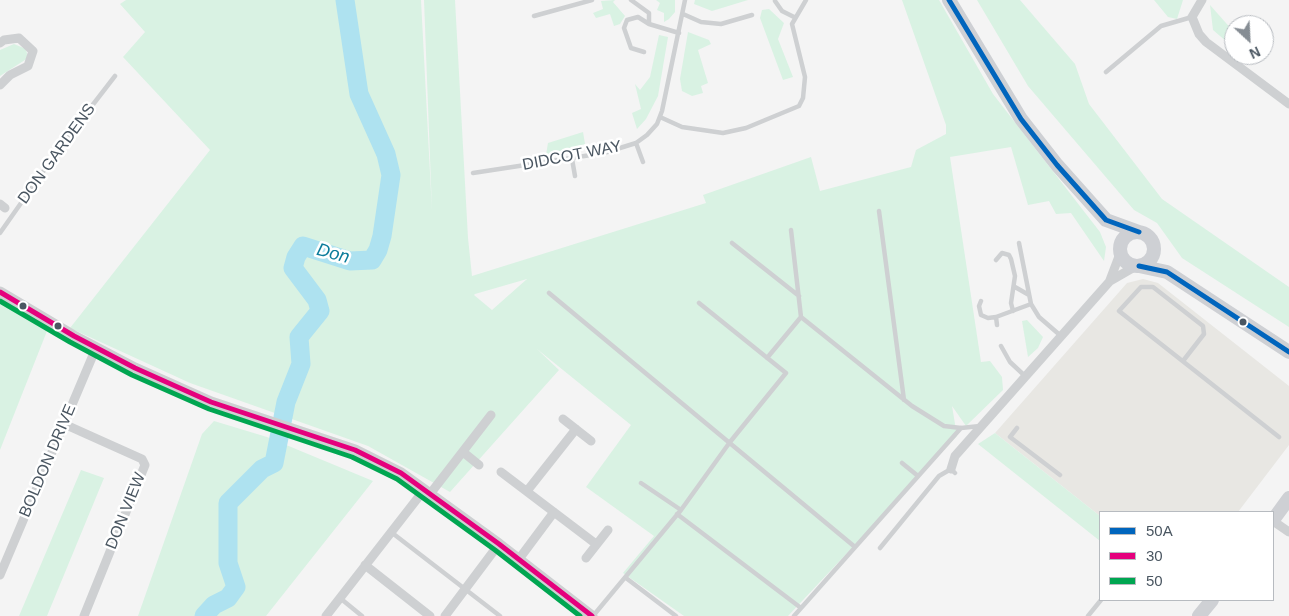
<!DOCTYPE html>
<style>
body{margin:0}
#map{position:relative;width:1289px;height:616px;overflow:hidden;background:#f4f4f4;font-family:Helvetica,sans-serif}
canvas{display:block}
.legend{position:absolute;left:1099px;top:511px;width:175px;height:90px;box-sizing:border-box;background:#fff;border:1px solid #b7bbc0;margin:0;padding:6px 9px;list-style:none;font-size:15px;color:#4a5661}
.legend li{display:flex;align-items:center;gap:10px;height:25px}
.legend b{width:25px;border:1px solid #b7bbc0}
.north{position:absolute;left:1224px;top:15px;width:50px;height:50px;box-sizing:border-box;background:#fff;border:1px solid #b7bbc0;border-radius:50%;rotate:155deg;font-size:14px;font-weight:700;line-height:20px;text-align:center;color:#4a5661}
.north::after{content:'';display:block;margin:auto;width:18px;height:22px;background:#868d94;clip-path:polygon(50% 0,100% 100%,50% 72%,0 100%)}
</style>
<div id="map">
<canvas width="1289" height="616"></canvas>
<ul class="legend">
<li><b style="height:6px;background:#0065bd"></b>50A</li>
<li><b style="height:6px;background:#e5007d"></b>30</li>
<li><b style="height:6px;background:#00a651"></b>50</li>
</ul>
<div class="north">N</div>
</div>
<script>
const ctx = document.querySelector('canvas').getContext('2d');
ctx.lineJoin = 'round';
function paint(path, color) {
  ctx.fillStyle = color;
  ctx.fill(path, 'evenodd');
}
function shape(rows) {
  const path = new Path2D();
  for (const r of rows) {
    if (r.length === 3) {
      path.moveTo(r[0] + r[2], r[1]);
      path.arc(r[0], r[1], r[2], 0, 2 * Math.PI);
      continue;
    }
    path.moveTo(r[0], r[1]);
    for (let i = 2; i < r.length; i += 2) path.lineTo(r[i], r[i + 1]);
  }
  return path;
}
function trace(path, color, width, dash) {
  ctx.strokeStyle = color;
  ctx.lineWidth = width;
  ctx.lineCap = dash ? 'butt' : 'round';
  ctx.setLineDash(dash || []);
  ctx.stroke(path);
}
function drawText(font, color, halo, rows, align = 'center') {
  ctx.font = font + ' Helvetica,sans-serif';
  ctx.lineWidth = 5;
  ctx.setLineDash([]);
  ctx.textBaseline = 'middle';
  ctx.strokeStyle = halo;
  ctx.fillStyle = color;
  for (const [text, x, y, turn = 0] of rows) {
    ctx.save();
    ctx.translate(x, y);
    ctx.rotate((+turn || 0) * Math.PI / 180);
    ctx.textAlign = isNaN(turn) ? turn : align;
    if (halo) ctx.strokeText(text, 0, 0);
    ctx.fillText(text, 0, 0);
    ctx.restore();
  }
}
const commercial = shape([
 [1143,279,1158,283,1289,386,1289,445,1238,512,1100,512,1100,516,995,433,1127,283]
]);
const green = shape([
 [126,0,421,0,432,211,424,0,455,0,468,238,472,276,706,203,703,195,811,157,820,191,911,167,916,150,946,134,946,125,902,0,939,0,993,94,1100,232,1106,247,1104,261,1071,213,1056,214,1049,201,1028,205,1011,147,950,157,981,362,990,361,1002,377,1003,390,966,426,952,406,957,436,788,616,684,616,623,573,654,536,586,487,631,425,537,349,559,370,450,492,368,446,190,383,70,328,210,150,123,57,145,32,120,4],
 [527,279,492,310,474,295,475,294],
 [615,0,613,2,625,16,620,24,614,26,610,14,596,18,593,13,603,9,601,1],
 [656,0,675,0,675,12,669,19,664,22,664,13,657,10,660,3],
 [695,0,748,0,712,11,694,4],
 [977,0,1020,0,1075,64,1089,104,1162,199,1289,287,1289,327,1182,258,1157,223,1134,210,1028,86],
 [1154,0,1183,0,1177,19,1168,17],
 [1210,5,1234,32,1234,48,1213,30],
 [769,9,784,23,778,39,793,77,783,80,760,18,762,10],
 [688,32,709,40,711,44,698,50,708,83,701,86,703,93,692,96,682,91,680,79],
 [659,35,668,37,658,96,646,119,637,129,632,113,641,109,635,84,640,90,650,77],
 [14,44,26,49,28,58,0,76,0,50],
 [583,132,585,144,546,155,548,143],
 [0,302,47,331,0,450],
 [1027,320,1043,337,1038,348,1028,357,1022,321],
 [214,421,267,437,373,481,266,616,138,616,202,434],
 [995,433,1100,516,1100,541,978,444],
 [81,470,104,478,47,616,19,616]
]);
const river = shape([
 [204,616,214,605,228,598,236,587,228,563,228,503,262,469,274,463,286,402,301,364,299,337,320,311,317,300,293,268,296,257,303,246,350,261,372,260,378,250,382,236,391,175,386,154,359,94,345,0]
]);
const service = shape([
 [631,0,649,13,649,24,679,33],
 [775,1,782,11,794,17],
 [683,14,701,22,721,24,752,15],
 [534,16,592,0],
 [644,52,631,48,624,28,627,20,638,17,649,24],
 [1106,72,1161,26,1192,17],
 [660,117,682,127,723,133,746,128,799,106,803,98,805,77,792,24,806,0],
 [636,143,643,162],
 [572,159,575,176],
 [473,173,604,153,636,143,647,135,657,124,662,111,685,0],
 [879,211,904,400],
 [791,230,801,317,912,406,944,426,961,428,980,426],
 [0,233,64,142,115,76],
 [732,243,799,296],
 [1019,243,1031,304,1039,317,1061,336],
 [996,260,1002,253,1009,255,1011,259,1015,276,1011,303,1013,311],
 [1015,287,1029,295],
 [549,293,855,547],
 [981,301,979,306,981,315,988,318,996,317],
 [997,325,996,317,1031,304],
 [1001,346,1010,362,1025,376],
 [767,358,801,317],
 [1183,361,1204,334,1203,326,1153,287,1141,287,1119,311,1279,437],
 [1017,428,1010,437,1060,475],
 [902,463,918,476],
 [641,483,681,510],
 [677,514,801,608],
 [391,532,500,616],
 [880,548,939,476,951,469,955,473],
 [626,578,676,616],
 [340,598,362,616],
 [593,616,681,510,730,442,786,373,699,303],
 [794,616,961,428],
 [1088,616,1101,600]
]);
const minor = shape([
 [1202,0,1192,17,1199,34,1206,42,1289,104],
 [0,43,4,40,19,38,33,51,28,66,10,75,0,85],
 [0,204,5,208],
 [1110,280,1121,251],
 [563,419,591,441],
 [64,424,142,459,145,465,84,616],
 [463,452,479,465],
 [951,469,955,456,1110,281,1136,266],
 [501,472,596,544],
 [527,491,576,429],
 [430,494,491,415],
 [1273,521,1289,532],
 [586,558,608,530],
 [519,559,554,512],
 [365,565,430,616],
 [0,575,96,348],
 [326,616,424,490],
 [445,616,499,544]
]);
const tertiary = shape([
 [0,292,74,336,135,368,211,402,355,450,401,473,499,544,592,616]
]);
const secondary = shape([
 [949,0,1021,119,1057,165,1106,220,1139,232],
 [1137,249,17],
 [1139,266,1167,272,1289,352],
 [1273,520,1289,498],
 [1199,616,1212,600]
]);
const bus1 = shape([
 [949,0,1021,119,1057,165,1106,220,1139,232],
 [1139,266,1167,272,1289,352]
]);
const bus2 = shape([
 [0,292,74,336,135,368,211,402,355,450,401,473,499,544,592,616]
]);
const bus3 = shape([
 [0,301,70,342,132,375,209,409,352,457,397,479,495,550,580,616]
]);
const markers = [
 [23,306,4.5,"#4a5661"],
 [1243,322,4.5,"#4a5661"],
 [58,326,4.5,"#4a5661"]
];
const streetNames = [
 ["DON GARDENS",57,154,-54],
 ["DIDCOT WAY",572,156,-11],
 ["BOLDON DRIVE",48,461,-67],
 ["DON VIEW",126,511,-68]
];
const waterNames = [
 ["Don",333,254,15]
];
paint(commercial, '#e8e7e3');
paint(green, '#d9f2e3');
trace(river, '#aee2f0', 19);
trace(service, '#ced0d2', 4.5);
trace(minor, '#ced0d2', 9);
trace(tertiary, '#ced0d2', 11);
trace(secondary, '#ced0d4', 14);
trace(bus1, '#0065bd', 5);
trace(bus2, '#e5007d', 5);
trace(bus3, '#00a651', 5);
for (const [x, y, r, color] of markers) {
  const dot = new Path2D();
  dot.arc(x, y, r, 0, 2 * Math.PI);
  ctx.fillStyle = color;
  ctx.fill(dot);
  trace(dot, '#fff', 2);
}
drawText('16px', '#4a5661', '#fff', streetNames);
drawText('italic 18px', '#0c7c9b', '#fff', waterNames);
</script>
